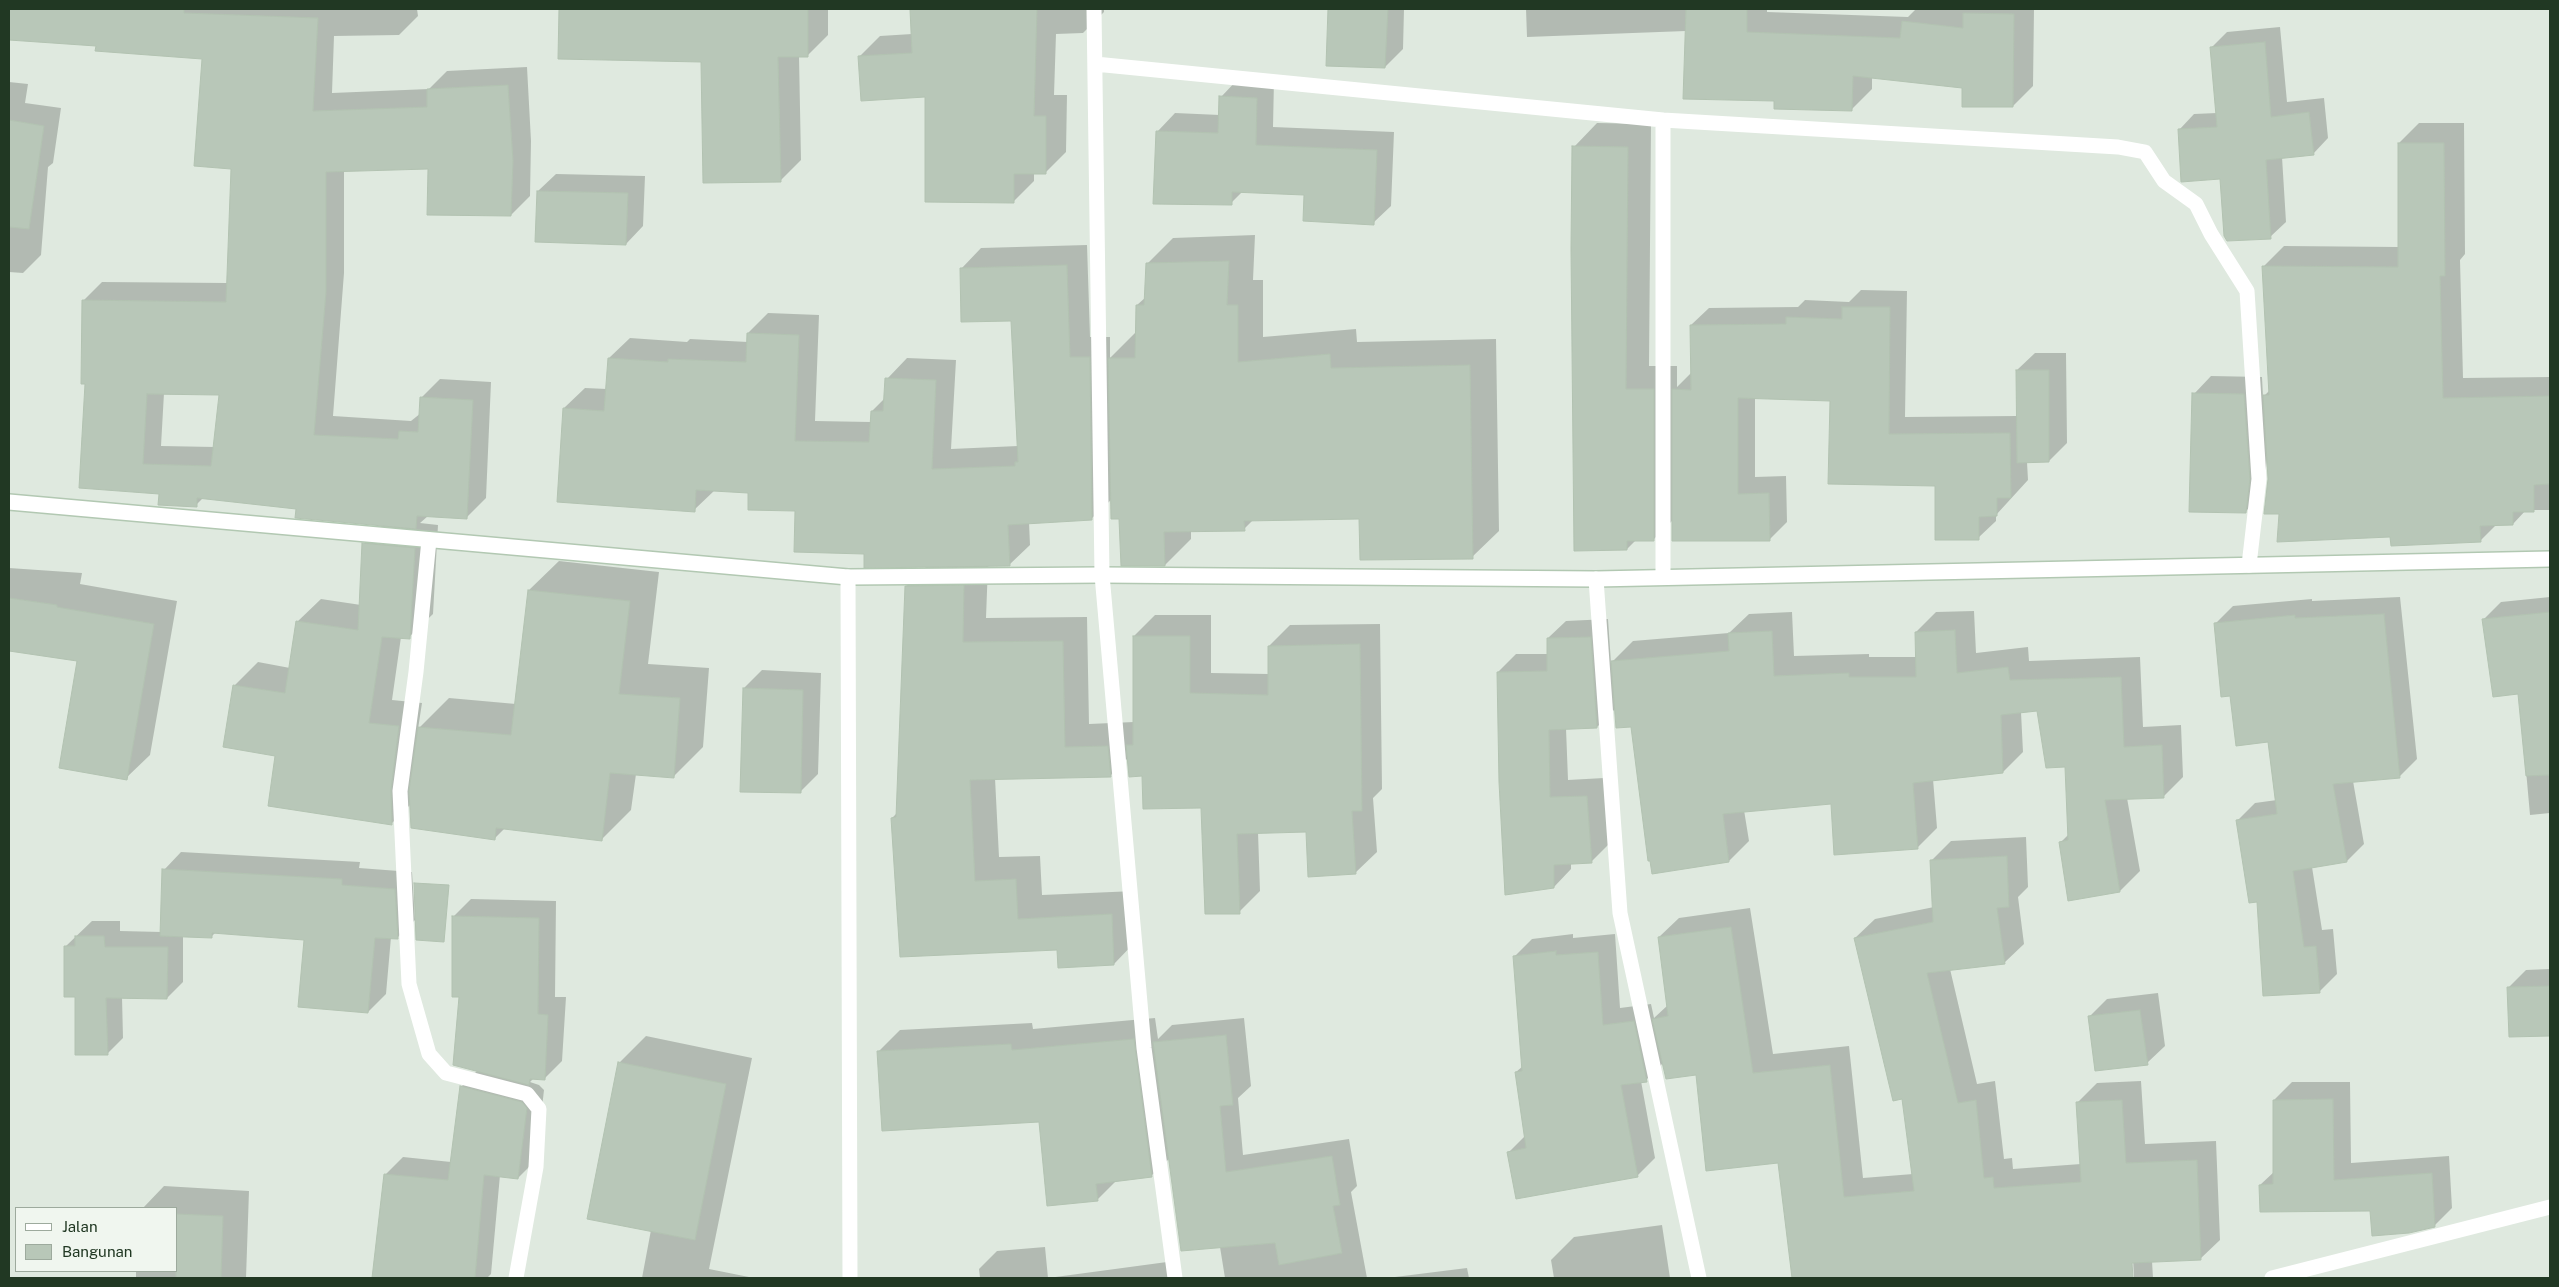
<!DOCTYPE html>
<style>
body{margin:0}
#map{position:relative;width:2559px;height:1287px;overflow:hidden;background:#dfe9df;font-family:"Public Sans",sans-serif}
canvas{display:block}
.frame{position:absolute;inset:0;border:10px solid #213823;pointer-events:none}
.legend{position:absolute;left:15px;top:1207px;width:162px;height:65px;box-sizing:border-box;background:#f0f6ef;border:1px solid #9daa9d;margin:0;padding:6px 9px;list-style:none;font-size:15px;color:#213823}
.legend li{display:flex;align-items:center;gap:10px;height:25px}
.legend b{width:25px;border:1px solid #9daa9d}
</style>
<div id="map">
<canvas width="2559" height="1287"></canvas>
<div class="frame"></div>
<ul class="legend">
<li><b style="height:6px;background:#fff"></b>Jalan</li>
<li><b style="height:14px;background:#b8c7b8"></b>Bangunan</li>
</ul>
</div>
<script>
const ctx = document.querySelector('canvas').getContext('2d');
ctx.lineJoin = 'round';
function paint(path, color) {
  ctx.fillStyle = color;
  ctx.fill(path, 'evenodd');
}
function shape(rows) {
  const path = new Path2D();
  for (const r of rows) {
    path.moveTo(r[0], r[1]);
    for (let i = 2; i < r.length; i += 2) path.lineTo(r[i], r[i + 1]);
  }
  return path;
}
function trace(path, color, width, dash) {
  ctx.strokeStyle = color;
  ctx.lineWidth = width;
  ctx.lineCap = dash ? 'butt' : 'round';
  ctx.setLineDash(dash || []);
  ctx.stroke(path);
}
const shadow = shape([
 [9,9,417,9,418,16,399,35,334,36,332,93,429,89,447,71,527,67,531,141,530,196,511,215,429,168,344,170,344,273,333,416,411,421,421,413,421,398,440,379,491,382,486,498,467,517,428,516,420,523,438,525,433,614,409,637,401,637,392,700,422,703,418,729,449,698,516,704,529,590,559,561,659,572,648,664,709,668,703,747,673,777,636,774,631,810,602,839,505,828,494,839,411,804,392,823,277,755,234,686,258,662,290,668,297,622,321,599,361,605,364,544,382,525,297,508,204,497,196,505,160,492,87,383,83,301,102,282,228,283,232,168,204,58,97,45,9,39],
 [164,393,220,394,215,447,161,446],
 [560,9,828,9,828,35,807,56,799,56,801,160,780,181,702,61,559,58],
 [911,9,1104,9,1104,12,1083,33,1056,34,1054,95,1067,95,1066,152,1045,173,1034,173,1034,181,1013,202,927,96,859,57,880,36,912,34],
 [1329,9,1404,9,1403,49,1385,67,1327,65],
 [1526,9,1767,9,1767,12,1908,17,1916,9,2034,9,2033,86,2013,106,1963,87,1872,77,1872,89,1851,110,1776,100,1686,31,1527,37],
 [2280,27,2287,102,2324,98,2328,138,2313,154,2282,157,2286,222,2270,237,2179,130,2194,114,2217,113,2211,48,2227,32],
 [1238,79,1274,80,1273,127,1394,132,1391,206,1373,223,1305,194,1243,191,1231,203,1158,131,1175,113,1220,115,1221,97],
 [9,82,28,84,25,103,61,108,53,163,48,167,41,255,23,273,9,272],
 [1597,123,1651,124,1649,366,1677,366,1677,387,1691,373,1691,325,1709,308,1798,307,1805,300,1849,302,1861,290,1907,291,1905,417,2017,416,2017,370,2035,353,2066,353,2067,443,2049,461,2027,462,2028,480,1996,515,1996,521,1978,538,1936,484,1831,400,1755,397,1755,477,1786,476,1787,522,1769,540,1674,519,1653,540,1636,540,1627,549,1574,147],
 [2419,123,2464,123,2465,254,2460,260,2463,378,2550,377,2550,510,2526,510,2513,524,2497,524,2480,541,2392,535,2280,513,2270,479,2267,459,2263,494,2245,512,2194,394,2211,376,2262,377,2263,397,2270,390,2264,266,2284,246,2399,247,2399,143],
 [556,174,645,176,643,226,626,244,538,191],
 [1255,235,1253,280,1263,280,1263,337,1356,329,1357,342,1496,339,1499,531,1472,557,1360,518,1254,519,1244,529,1191,530,1191,539,1165,565,1121,518,1112,499,1091,519,1029,522,1030,545,1009,565,988,565,986,618,1087,617,1089,724,1134,722,1134,636,1155,615,1211,615,1211,673,1269,674,1269,646,1290,625,1380,624,1382,789,1373,798,1377,852,1355,873,1307,831,1258,832,1260,891,1239,912,1202,807,1144,775,1129,757,1110,776,995,778,999,857,1040,856,1042,895,1135,891,1138,939,1114,964,1058,949,901,956,892,818,897,813,906,586,927,566,750,491,715,490,694,510,564,408,585,388,607,389,609,358,630,338,687,342,690,339,748,342,748,333,768,313,819,315,815,421,871,422,872,411,885,398,887,379,907,358,956,360,951,449,1018,446,1012,320,961,269,981,248,1087,245,1090,337,1110,337,1110,358,1136,332,1137,305,1146,297,1147,264,1173,238],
 [9,568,82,573,80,584,177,601,150,755,126,778,79,660,9,650,9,652],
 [2400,597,2417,759,2400,776,2353,781,2364,844,2347,861,2312,867,2322,930,2333,929,2337,974,2319,992,2259,900,2238,820,2255,803,2277,800,2269,740,2231,695,2215,624,2233,606,2312,599,2312,601],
 [2550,597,2550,813,2530,815,2519,692,2484,619,2501,602],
 [1974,611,1976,653,2028,647,2029,661,2140,657,2143,727,2181,725,2183,777,2163,797,2127,798,2140,871,2120,891,2060,843,2069,834,2066,765,2038,710,2021,712,2023,752,2003,772,1933,779,1937,828,1917,848,1832,803,1744,810,1749,841,1729,861,1632,726,1616,708,1597,727,1566,728,1568,780,1604,778,1609,844,1591,862,1571,863,1571,869,1554,887,1498,672,1516,654,1548,654,1548,638,1566,621,1608,619,1611,663,1633,641,1729,633,1749,614,1792,612,1794,656,1869,654,1869,657,1917,657,1916,632,1936,612],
 [762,670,821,673,818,774,800,792,744,688],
 [2026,837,2028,887,2018,897,2024,944,2004,963,1950,969,1977,1084,1995,1081,2004,1159,2012,1158,2013,1169,2081,1164,2077,1103,2097,1083,2141,1081,2145,1144,2216,1141,2220,1240,2200,1259,2152,1261,2153,1278,2134,1278,2133,1257,2131,1257,2132,1278,1793,1278,1780,1162,1697,1073,1663,1063,1646,1080,1641,1081,1655,1158,1637,1176,1509,1152,1526,1135,1516,1072,1523,1066,1514,957,1532,939,1573,934,1573,938,1615,934,1620,1008,1651,1004,1654,1018,1668,1005,1659,937,1679,918,1750,908,1773,1054,1849,1046,1863,1178,1913,1174,1903,1097,1855,938,1875,919,1934,907,1932,860,1951,841],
 [181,852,360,862,359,868,412,872,415,920,397,938,391,937,386,994,368,1012,306,939,216,932,212,936,183,936,183,982,167,998,122,997,123,1038,107,1054,76,996,66,946,92,921,120,921,120,931,162,932,164,870],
 [471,899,556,901,555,997,566,997,562,1061,544,1079,534,1078,530,1082,539,1085,544,1090,536,1160,518,1178,500,1175,491,1274,487,1278,374,1278,385,1175,403,1157,451,1162,461,1087,478,1070,460,996,453,917],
 [2550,969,2550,1034,2510,1036,2508,988,2526,970],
 [2158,993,2165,1046,2147,1063,2089,1017,2107,999],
 [1155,1018,1158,1039,1172,1025,1244,1018,1251,1086,1238,1098,1243,1155,1349,1139,1357,1186,1351,1192,1367,1278,1225,1278,1220,1247,1170,1158,1151,1176,1117,1180,1097,1200,1040,1121,878,1052,900,1030,1032,1023,1033,1029],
 [646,1036,752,1058,709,1269,754,1278,642,1278,651,1230,620,1062],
 [2292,1082,2350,1082,2351,1163,2449,1156,2452,1208,2434,1226,2260,1185,2275,1171,2274,1100],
 [164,1186,249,1191,246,1278,136,1278,136,1271,176,1271,176,1208,143,1208],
 [9,1188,10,1188,9,1210],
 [1662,1225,1670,1278,1554,1278,1551,1260,1574,1237],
 [1045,1247,1048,1278,1167,1262,1169,1278,980,1278,979,1269,997,1251],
 [1467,1268,1469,1278,1387,1278]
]);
const building = shape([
 [9,9,184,9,184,13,318,18,313,111,427,107,427,89,508,85,513,161,511,216,427,215,428,169,326,172,326,292,314,435,398,439,399,431,418,432,420,397,473,400,467,519,417,516,416,529,295,518,296,509,197,498,197,507,158,505,159,494,79,488,85,384,81,384,82,300,226,302,231,169,194,166,202,59,95,51,96,46,9,40,9,9],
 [147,394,219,395,211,466,143,464,147,394],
 [559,9,808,9,808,57,778,57,781,182,703,183,701,62,558,59,559,9],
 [910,9,1037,9,1034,116,1046,116,1046,174,1014,174,1014,203,925,202,925,97,861,101,858,56,912,53,910,9],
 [1328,9,1388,9,1385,68,1326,66,1328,9],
 [1686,9,1747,9,1747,32,1900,38,1902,21,1963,28,1963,13,2014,14,2013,107,1962,107,1962,88,1853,76,1852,111,1774,109,1774,101,1683,99,1686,9],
 [2265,42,2271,117,2309,112,2314,155,2266,160,2271,239,2227,241,2224,236,2220,179,2181,182,2178,129,2217,127,2210,47,2265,42],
 [1219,96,1257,98,1256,145,1377,150,1374,225,1303,221,1304,195,1232,192,1232,205,1153,204,1156,131,1218,133,1219,96],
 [9,120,44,126,29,229,9,227,9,120],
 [2398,143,2444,143,2445,276,2440,276,2443,398,2550,396,2550,484,2534,485,2534,512,2513,512,2513,525,2480,526,2481,542,2391,546,2390,537,2277,542,2279,514,2264,514,2268,479,2263,395,2269,395,2262,266,2398,267,2398,143],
 [1572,146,1628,147,1626,389,1654,389,1654,541,1627,541,1627,550,1574,551,1571,249,1572,146],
 [537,191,628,193,626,245,535,242,537,191],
 [1229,261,1227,305,1238,305,1238,362,1330,354,1331,368,1470,365,1473,559,1360,560,1359,519,1244,521,1245,531,1164,532,1165,566,1121,566,1119,519,1111,519,1108,358,1135,358,1136,305,1144,305,1146,263,1229,261],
 [1067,265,1070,357,1090,357,1092,520,1008,525,1010,566,864,568,864,554,794,552,795,511,748,510,748,493,696,490,695,512,557,502,563,408,604,411,608,358,668,362,668,359,746,362,747,333,799,335,795,441,869,442,871,411,883,411,885,378,936,380,932,469,1015,466,1015,462,1018,462,1011,321,961,322,960,268,1067,265],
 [1842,307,1890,307,1889,434,2010,433,2011,498,1997,498,1997,516,1979,517,1979,540,1935,540,1935,486,1828,484,1830,401,1738,398,1738,494,1769,493,1770,541,1672,541,1672,389,1691,390,1690,325,1786,324,1786,317,1842,319,1842,307],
 [2016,370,2049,370,2049,462,2017,463,2016,370],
 [2192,393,2244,394,2250,479,2246,513,2189,512,2192,393],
 [362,543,415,548,410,639,382,637,369,723,399,726,391,790,392,825,268,806,275,756,223,747,233,685,285,693,296,621,358,630,362,543],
 [964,585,963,642,1063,641,1065,747,1108,746,1111,777,970,780,975,881,1016,879,1018,919,1112,914,1114,965,1058,968,1057,950,900,957,891,818,896,817,905,586,964,585],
 [528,590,630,601,619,694,680,698,674,778,610,773,602,841,496,828,495,840,411,828,409,791,418,727,511,735,528,590],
 [9,598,57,605,57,607,154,624,127,780,59,768,77,661,9,651,9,598],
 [2550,612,2550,775,2526,776,2518,694,2493,697,2482,619,2550,612],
 [2384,614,2400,778,2333,784,2347,862,2293,871,2304,947,2316,946,2320,993,2263,996,2257,902,2249,903,2236,820,2277,814,2268,742,2236,746,2230,696,2221,697,2214,623,2295,615,2295,618,2384,614],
 [1955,630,1957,673,2008,667,2010,680,2121,677,2124,747,2162,745,2164,798,2105,800,2120,892,2068,901,2059,842,2068,840,2065,767,2046,768,2037,711,2001,715,2003,773,1913,783,1918,849,1834,855,1831,804,1723,814,1729,862,1652,874,1650,861,1648,861,1631,727,1616,728,1611,661,1729,651,1728,633,1772,631,1774,676,1849,673,1849,677,1916,677,1915,632,1955,630],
 [1133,636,1190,636,1190,693,1268,695,1268,646,1360,644,1362,811,1352,811,1356,874,1308,877,1306,832,1237,834,1240,914,1205,914,1201,808,1143,809,1142,776,1129,777,1126,745,1133,745,1133,636],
 [1591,637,1597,728,1549,730,1550,797,1587,796,1592,863,1554,865,1554,888,1505,895,1499,782,1497,672,1547,671,1547,638,1591,637],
 [743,688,803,690,801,793,740,792,743,688],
 [2007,856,2009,907,1997,908,2005,964,1927,973,1958,1103,1976,1100,1984,1178,1993,1177,1994,1188,2081,1182,2076,1102,2122,1100,2126,1163,2197,1160,2201,1260,2132,1263,2133,1278,1792,1278,1778,1163,1706,1171,1696,1075,1666,1079,1652,1019,1668,1016,1658,937,1731,927,1753,1073,1830,1065,1844,1197,1914,1191,1902,1099,1893,1101,1854,938,1933,922,1930,860,2007,856],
 [162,869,342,879,342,885,395,889,398,939,375,938,368,1013,298,1007,304,940,212,933,212,938,160,936,162,869],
 [414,883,449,885,444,942,416,940,414,883],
 [452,916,539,918,538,1014,548,1015,545,1080,530,1079,529,1085,453,1065,459,997,452,997,452,916],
 [75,936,104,936,105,947,168,947,167,999,106,998,108,1055,75,1055,75,997,64,997,64,946,75,946,75,936],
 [1556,951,1556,955,1598,952,1603,1025,1634,1021,1647,1082,1621,1085,1638,1177,1516,1199,1507,1152,1526,1148,1515,1072,1522,1071,1513,956,1556,951],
 [2550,986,2550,1036,2509,1037,2507,987,2550,986],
 [2140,1010,2148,1065,2095,1071,2088,1016,2140,1010],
 [1226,1035,1233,1105,1220,1106,1226,1172,1332,1156,1340,1205,1333,1206,1342,1253,1279,1265,1275,1243,1181,1251,1153,1042,1226,1035],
 [1134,1039,1152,1177,1096,1184,1098,1201,1047,1206,1039,1122,882,1131,877,1051,1011,1044,1012,1050,1134,1039],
 [618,1062,726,1084,695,1240,587,1219,618,1062],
 [460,1086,522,1102,527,1108,518,1179,484,1175,475,1278,372,1278,384,1174,448,1180,460,1086],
 [2333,1099,2334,1180,2432,1173,2435,1227,2409,1233,2372,1236,2370,1211,2260,1212,2259,1185,2273,1184,2273,1100,2333,1099],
 [176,1214,223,1216,221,1278,176,1278,176,1214]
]);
const street = shape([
 [1094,9,1102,575,1144,1048,1175,1278],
 [1095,64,1663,120,1663,577],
 [1663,120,2118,147,2145,152,2164,181,2196,204,2211,234,2247,291,2259,479,2249,565],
 [429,540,416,672,400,791,409,984,429,1054,446,1073,527,1094,539,1109,536,1167,516,1278],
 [848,577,850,1278],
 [1596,579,1620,913,1699,1278],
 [2272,1278,2550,1207]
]);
const secondary = shape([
 [9,502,848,577,1102,575,1596,579,2550,559]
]);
paint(shadow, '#0003');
paint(building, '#b8c7b8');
trace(building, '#b2c2b1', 1);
trace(secondary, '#b2c8b2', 18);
trace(street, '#fff', 15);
trace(secondary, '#fff', 15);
</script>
